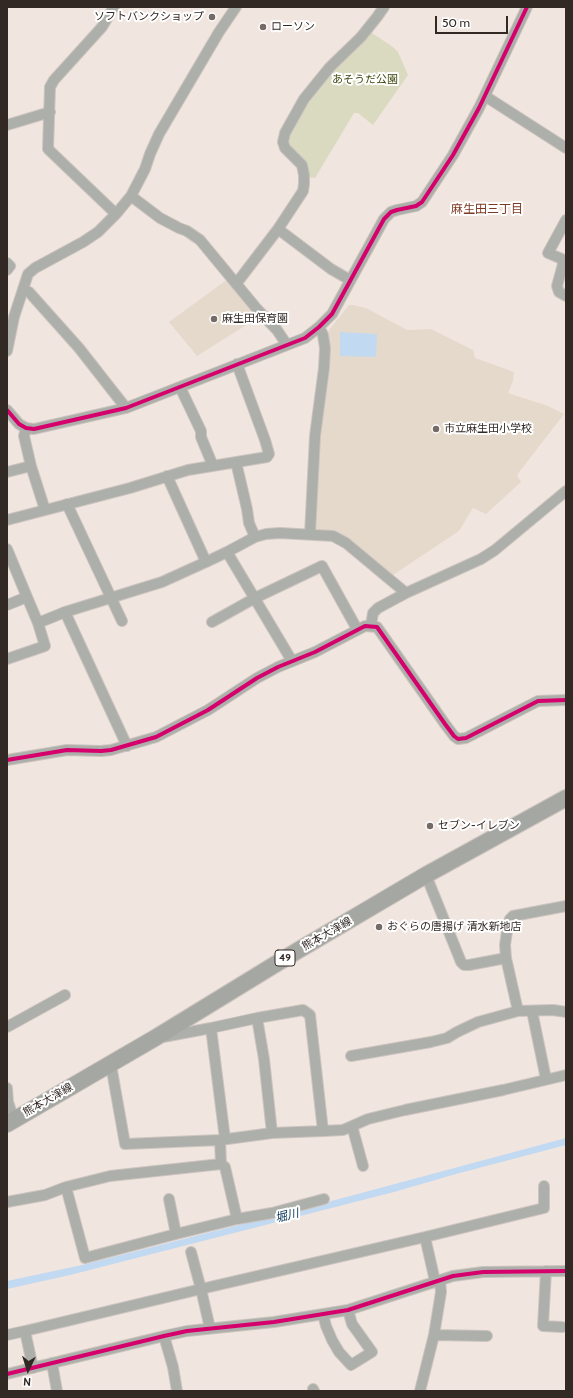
<!DOCTYPE html>
<meta charset="utf-8">
<style>
body{margin:0}
#map{position:relative;width:573px;height:1398px;overflow:hidden;background:#f1e5df;font-family:Cabin,sans-serif}
canvas{display:block}
.frame{position:absolute;inset:0;border:8px solid #322925;pointer-events:none}
.north{position:absolute;left:8px;top:1350px;width:40px;height:40px;-webkit-text-stroke:3px #fff;paint-order:stroke;rotate:184deg;font-size:11px;font-weight:700;line-height:16px;text-align:center;color:#322925}
.north::after{content:'';display:block;margin:auto;width:14px;height:18px;background:#322925;clip-path:polygon(50% 0,100% 100%,50% 72%,0 100%)}
.scale{position:absolute;left:435px;top:16px;width:73px;height:18px;box-sizing:border-box;border:2px solid #322925;border-top:0;padding-left:5px;font-size:12px;line-height:14px;white-space:nowrap;color:#322925;-webkit-text-stroke:3px #fff;paint-order:stroke}
</style>
<div id="map">
<canvas width="573" height="1398"></canvas>
<div class="frame"></div>
<div class="north">N</div>
<div class="scale">50 m</div>
</div>
<script>
const ctx = document.querySelector('canvas').getContext('2d');
ctx.lineJoin = 'round';
function paint(path, color) {
  ctx.fillStyle = color;
  ctx.fill(path, 'evenodd');
}
function shape(rows) {
  const path = new Path2D();
  for (const r of rows) {
    path.moveTo(r[0], r[1]);
    for (let i = 2; i < r.length; i += 2) path.lineTo(r[i], r[i + 1]);
  }
  return path;
}
function trace(path, color, width, dash) {
  ctx.strokeStyle = color;
  ctx.lineWidth = width;
  ctx.lineCap = dash ? 'butt' : 'round';
  ctx.setLineDash(dash || []);
  ctx.stroke(path);
}
function drawText(font, color, halo, rows, align = 'center') {
  ctx.font = font + ' Cabin,"Noto Sans JP",sans-serif';
  ctx.lineWidth = 4;
  ctx.setLineDash([]);
  ctx.textBaseline = 'middle';
  ctx.strokeStyle = halo;
  ctx.fillStyle = color;
  for (const [text, x, y, turn = 0] of rows) {
    ctx.save();
    ctx.translate(x, y);
    ctx.rotate((+turn || 0) * Math.PI / 180);
    ctx.textAlign = isNaN(turn) ? turn : align;
    if (halo) ctx.strokeText(text, 0, 0);
    ctx.fillText(text, 0, 0);
    ctx.restore();
  }
}
const education = shape([
 [228,279,259,317,197,356,169,322],
 [349,305,353,305,366,308,407,330,431,329,473,350,475,358,514,372,513,381,508,393,548,406,564,414,517,475,521,482,486,514,473,508,459,531,393,575,354,545,316,530,314,527,317,443,328,335,329,330]
]);
const green = shape([
 [372,33,393,47,398,52,408,75,373,125,358,113,354,113,315,178,307,177,288,145,287,137,307,99,366,34]
]);
const water = shape([
 [340,332,377,334,376,357,340,356],
 [566,1138,566,1145,456,1174,394,1192,70,1275,7,1289,7,1281,82,1265,313,1206]
]);
const street = shape([
 [114,7,102,27,54,80,50,87,48,149,116,214],
 [485,96,566,148],
 [7,125,50,112],
 [131,196,160,218,179,228,187,231,200,240,257,309,277,330,287,345],
 [566,220,548,253,562,259,563,264,557,286,559,292,566,296],
 [278,229,331,269,350,280],
 [7,263,10,266,7,270],
 [236,284,278,229,303,191,304,184,304,175,302,165,285,148,283,142,285,133,304,99,330,67,361,37,377,17,384,7],
 [23,289,29,292,79,348,126,408],
 [7,351,14,317,28,274,35,268,83,242,98,232,116,214,131,196,145,169,150,154,159,134,219,32,236,7],
 [180,387,201,431,201,437,213,466],
 [7,410,19,424,26,428,34,429,126,408,305,338,319,327,332,314,384,219,391,212,397,210,416,206,422,202,426,196,453,155,479,108,527,7],
 [26,428,24,436,31,466,45,510],
 [236,462,247,509,249,523,255,537],
 [7,472,31,466],
 [167,476,206,562,227,552,292,661],
 [67,504,122,621],
 [7,520,130,488,188,470,267,457,269,454,265,440,237,364],
 [310,534,315,436,324,368,325,348,323,335,319,327],
 [7,549,27,597,7,605],
 [227,552,255,537,266,534,280,533,333,536,346,543,406,593,481,559,495,550,566,491],
 [65,612,127,746],
 [212,622,255,598,322,566,357,629],
 [38,623,65,612,162,582,206,562],
 [371,625,373,613,378,608,406,593],
 [7,659,45,646,38,623,27,597],
 [7,760,67,750,101,751,111,750,156,737,208,710,257,678,278,667,315,652,365,626,377,627,445,724,454,736,458,739,466,738,538,701,566,700],
 [426,875,461,962,464,965,469,965,506,958,505,945,508,924,510,919,513,916,566,906],
 [506,958,518,1011],
 [532,1011,546,1079],
 [257,1018,264,1059,272,1133],
 [7,1027,65,995],
 [211,1028,225,1139],
 [351,1056,431,1042,447,1038,457,1032,478,1022,518,1011,553,1010,566,1012],
 [111,1065,125,1144,220,1140,272,1133,323,1131,310,1015,303,1010,257,1018,211,1028,163,1037],
 [7,1088,8,1102,14,1120],
 [352,1126,363,1166],
 [323,1131,343,1130,368,1119,405,1110,503,1090,566,1075],
 [220,1140,221,1164],
 [66,1187,85,1258,176,1234,169,1199],
 [7,1202,45,1195,66,1187,110,1176,221,1164,225,1167,237,1219],
 [176,1234,237,1219,272,1213,324,1199],
 [546,1271,543,1326,562,1327],
 [435,1281,425,1237,544,1208,544,1186],
 [323,1314,326,1326,332,1340,339,1352,351,1365,372,1352,352,1324,348,1310],
 [208,1329,209,1324,201,1289,425,1237],
 [7,1335,25,1331],
 [434,1335,487,1336],
 [164,1336,173,1367,177,1391],
 [52,1363,57,1391],
 [33,1368,25,1331,201,1289,191,1252],
 [7,1374,164,1336,187,1331,274,1322,348,1310,453,1276,483,1272,566,1271],
 [313,1389,314,1391],
 [420,1391,434,1335,441,1292,440,1280]
]);
const primary = shape([
 [7,1124,155,1038,297,951,426,875,566,798]
]);
const cycleway = shape([
 [7,410,19,424,26,428,34,429,126,408,305,338,319,327,332,314,384,219,391,212,397,210,416,206,422,202,426,196,453,155,479,108,527,7],
 [7,760,67,750,101,751,111,750,156,737,208,710,257,678,278,667,315,652,365,626,377,627,445,724,454,736,458,739,466,738,538,701,566,700],
 [7,1374,164,1336,187,1331,274,1322,348,1310,453,1276,483,1272,566,1271]
]);
const markers = [
 [212,17,4,"#756b66"],
 [263,27,4,"#756b66"],
 [214,319,4,"#756b66"],
 [436,429,4,"#756b66"],
 [430,826,4,"#756b66"],
 [379,927,4,"#756b66"]
];
const shields = [
 [285,958,20]
];
const shieldNames = [
 ["49",285,958]
];
const poiNames = [
 ["ソフトバンクショップ",204,17,"right"],
 ["ローソン",271,27],
 ["麻生田保育園",222,319],
 ["市立麻生田小学校",444,429],
 ["セブン-イレブン",438,826],
 ["おぐらの唐揚げ 清水新地店",387,927]
];
const parkNames = [
 ["あそうだ公園",365,80]
];
const streetNames = [
 ["熊本大津線",327,934,-30],
 ["熊本大津線",48,1100,-30]
];
const neighbourhoodNames = [
 ["麻生田三丁目",487,209]
];
const waterNames = [
 ["堀川",287,1216,-14]
];
paint(education, '#e5d9cb');
paint(green, '#dadac0');
paint(water, '#c2d9f2');
trace(street, '#cdc4bf', 12);
trace(primary, '#cdc4bf', 18);
trace(street, '#acafaa', 10);
trace(primary, '#a5a7a2', 16);
trace(cycleway, '#d6006c', 4);
for (const [x, y, r, color] of markers) {
  const dot = new Path2D();
  dot.arc(x, y, r, 0, 2 * Math.PI);
  ctx.fillStyle = color;
  ctx.fill(dot);
  trace(dot, '#fff', 1.5);
}
for (const [x, y, w] of shields) {
  const box = new Path2D();
  box.roundRect(x - w / 2, y - 8, w, 16, 3);
  ctx.fillStyle = '#fff';
  ctx.fill(box);
  trace(box, '#322925', 1);
}
drawText('bold 10px', '#322925', null, shieldNames);
drawText('11px', '#322925', '#fff', poiNames, 'left');
drawText('11px', '#404911', '#fff', parkNames);
drawText('11px', '#322925', '#fff', streetNames);
drawText('12px', '#7d3924', '#fff', neighbourhoodNames);
drawText('italic 12px', '#0c375a', '#fff', waterNames);
</script>
